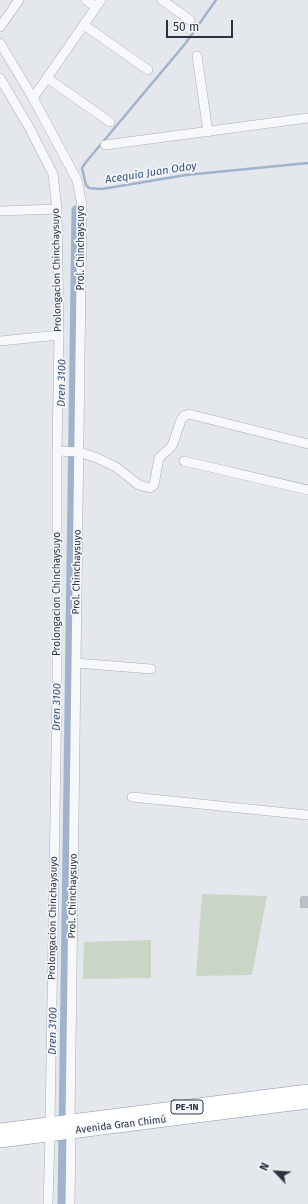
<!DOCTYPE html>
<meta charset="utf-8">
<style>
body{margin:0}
#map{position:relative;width:308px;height:1204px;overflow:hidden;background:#e4e7ec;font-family:"Fira Sans",sans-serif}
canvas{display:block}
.north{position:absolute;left:256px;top:1152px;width:40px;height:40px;-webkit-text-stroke:3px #f4f6f9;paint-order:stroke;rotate:295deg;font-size:11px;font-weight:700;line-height:16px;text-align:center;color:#2b3445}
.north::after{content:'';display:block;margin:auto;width:14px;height:18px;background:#2b3445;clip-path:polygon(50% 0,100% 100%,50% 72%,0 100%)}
.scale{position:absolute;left:166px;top:20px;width:67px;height:18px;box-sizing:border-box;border:2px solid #2b3445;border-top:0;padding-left:5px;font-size:12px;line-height:14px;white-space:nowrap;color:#2b3445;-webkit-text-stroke:3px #f4f6f9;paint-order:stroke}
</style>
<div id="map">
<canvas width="308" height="1204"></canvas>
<div class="north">N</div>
<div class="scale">50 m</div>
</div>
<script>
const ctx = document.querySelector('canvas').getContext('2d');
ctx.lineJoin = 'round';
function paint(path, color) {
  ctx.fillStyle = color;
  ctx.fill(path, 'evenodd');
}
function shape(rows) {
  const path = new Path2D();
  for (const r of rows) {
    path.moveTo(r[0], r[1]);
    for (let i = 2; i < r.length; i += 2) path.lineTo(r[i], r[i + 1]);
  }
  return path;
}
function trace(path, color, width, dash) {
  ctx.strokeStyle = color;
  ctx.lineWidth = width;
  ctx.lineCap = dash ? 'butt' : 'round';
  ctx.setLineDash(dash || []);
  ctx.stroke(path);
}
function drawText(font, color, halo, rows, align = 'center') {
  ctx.font = font + ' "Fira Sans",sans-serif';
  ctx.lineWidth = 3.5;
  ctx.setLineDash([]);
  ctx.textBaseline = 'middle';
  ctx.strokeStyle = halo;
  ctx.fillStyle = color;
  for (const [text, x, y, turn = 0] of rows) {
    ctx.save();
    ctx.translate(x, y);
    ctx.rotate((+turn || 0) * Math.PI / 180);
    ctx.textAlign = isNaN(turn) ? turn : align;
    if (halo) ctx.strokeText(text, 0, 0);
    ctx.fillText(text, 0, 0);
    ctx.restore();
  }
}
const green = shape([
 [202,894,267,896,252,975,196,976],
 [151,940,151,978,83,979,84,942]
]);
const shadow = shape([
 [301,897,308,897,308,908,300,908,300,899]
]);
const stream = shape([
 [216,0,185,44,86,162,82,168,86,185,89,188,102,189,186,175,308,163]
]);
const canal = shape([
 [62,1204,76,210]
]);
const building = shape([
 [301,896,308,896,308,907,301,907]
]);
const minor = shape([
 [86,0,96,7],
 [162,0,190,20],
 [84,25,148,70],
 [0,27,19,0],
 [0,43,33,98,77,180,82,205,70,1122],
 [197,56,208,132],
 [0,78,29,127,53,174,57,209,59,335,57,451,57,691,50,1124],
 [47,78,110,122],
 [33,98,101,0],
 [105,145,308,118],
 [0,211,57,209],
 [0,341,59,335],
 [57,451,79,452,97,458,116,467,139,485,150,488,154,485,159,458,172,446,181,420,184,416,189,414,308,444],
 [184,461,308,490],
 [76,663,151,669],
 [132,797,308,815],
 [48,1204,50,1135],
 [70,1204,71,1132]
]);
const highway = shape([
 [0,1130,308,1091],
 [0,1141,308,1102]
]);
const shields = [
 [187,1107,32]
];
const shieldNames = [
 ["PE-1N",187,1107]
];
const streetNames = [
 ["Prol. Chinchaysuyo",81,248,-90],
 ["Prolongacion Chinchaysuyo",57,270,-91],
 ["Prol. Chinchaysuyo",77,572,-89],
 ["Prolongacion Chinchaysuyo",57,594,-90],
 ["Prol. Chinchaysuyo",73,896,-89],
 ["Prolongacion Chinchaysuyo",53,918,-89],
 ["Avenida Gran Chimú",121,1125,-7]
];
const waterNames = [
 ["Acequia Juan Odoy",151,173,-9],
 ["Dren 3100",62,383,-89],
 ["Dren 3100",57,707,-89],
 ["Dren 3100",53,1031,-89]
];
paint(green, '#c9d6c5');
paint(shadow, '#0003');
trace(stream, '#9fb4cc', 2.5);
trace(canal, '#9fb4cc', 9);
paint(building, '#bbc0ca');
trace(minor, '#a9aeb7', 10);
trace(highway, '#8b94a3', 14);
trace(minor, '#f7f8fa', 9);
trace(highway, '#fff', 13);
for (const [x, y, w] of shields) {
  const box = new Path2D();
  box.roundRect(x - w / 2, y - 7, w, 14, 3);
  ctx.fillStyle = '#f4f6f9';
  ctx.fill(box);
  trace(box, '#2b3445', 1);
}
drawText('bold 9px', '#2b3445', null, shieldNames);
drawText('10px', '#2b3445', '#f4f6f9', streetNames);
drawText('italic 11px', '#34527a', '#f4f6f9', waterNames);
</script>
